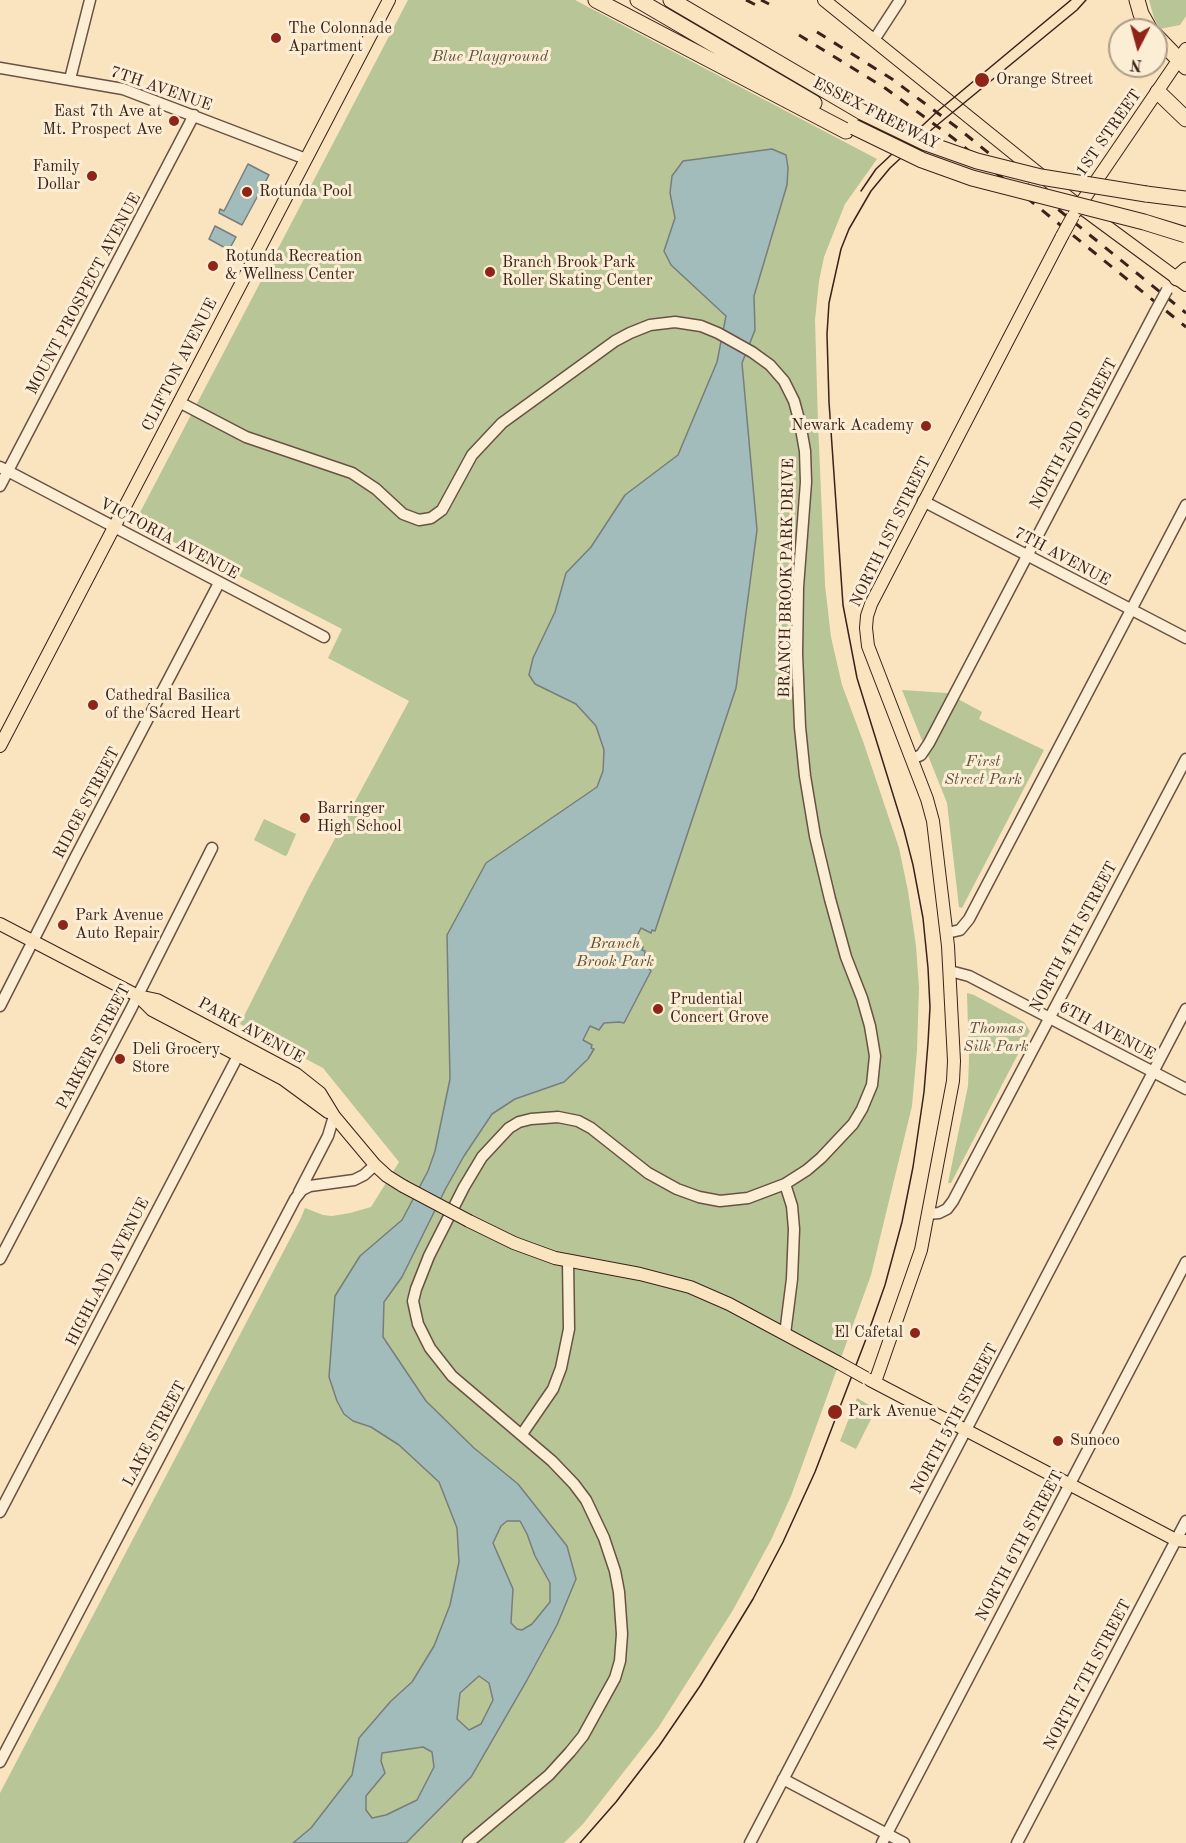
<!DOCTYPE html>
<style>
body{margin:0}
#map{position:relative;width:1186px;height:1843px;overflow:hidden;background:#fae3bf;font-family:"Old Standard TT",serif}
canvas{display:block}
.north{position:absolute;left:1108px;top:18px;width:60px;height:60px;box-sizing:border-box;background:#fcedd5;border:2px solid #ae9c8a;border-radius:50%;rotate:186deg;font-size:16px;font-weight:700;line-height:24px;text-align:center;color:#39221a}
.north::after{content:'';display:block;margin:auto;width:21px;height:27px;background:#8f2418;clip-path:polygon(50% 0,100% 100%,50% 72%,0 100%)}
</style>
<div id="map">
<canvas width="1186" height="1843"></canvas>
<div class="north">N</div>
</div>
<script>
const ctx = document.querySelector('canvas').getContext('2d');
ctx.lineJoin = 'round';
function paint(path, color) {
  ctx.fillStyle = color;
  ctx.fill(path, 'evenodd');
}
function shape(rows) {
  const path = new Path2D();
  for (const r of rows) {
    path.moveTo(r[0], r[1]);
    for (let i = 2; i < r.length; i += 2) path.lineTo(r[i], r[i + 1]);
  }
  return path;
}
function trace(path, color, width, dash) {
  ctx.strokeStyle = color;
  ctx.lineWidth = width;
  ctx.lineCap = dash ? 'butt' : 'round';
  ctx.setLineDash(dash || []);
  ctx.stroke(path);
}
function drawText(font, color, halo, rows, align = 'center') {
  ctx.font = font + ' "Old Standard TT",serif';
  ctx.lineWidth = 6;
  ctx.setLineDash([]);
  ctx.textBaseline = 'middle';
  ctx.strokeStyle = halo;
  ctx.fillStyle = color;
  for (const [text, x, y, turn = 0] of rows) {
    ctx.save();
    ctx.translate(x, y);
    ctx.rotate((+turn || 0) * Math.PI / 180);
    ctx.textAlign = isNaN(turn) ? turn : align;
    if (halo) ctx.strokeText(text, 0, 0);
    ctx.fillText(text, 0, 0);
    ctx.restore();
  }
}
const green = shape([
 [408,0,575,0,877,159,845,204,824,257,819,281,815,320,818,423,825,585,831,637,842,685,864,744,899,848,908,891,916,946,919,988,917,1050,912,1106,871,1275,791,1496,771,1540,733,1610,658,1728,583,1824,564,1843,0,1843,0,1793,301,1218,305,1208,323,1215,332,1216,350,1213,371,1207,399,1162,323,1068,240,1024,310,885,409,701,328,658,342,629,135,522],
 [1149,0,1186,0,1186,16,1180,25,1160,29,1154,18],
 [902,690,947,693,982,712,979,719,1044,750,962,908,959,907,947,803],
 [264,819,296,834,287,855,285,856,254,840],
 [967,993,974,995,1024,1022,1030,1031,951,1183,948,1183,968,1086,969,1059],
 [857,1398,876,1409,856,1449,840,1441]
]);
const water = shape([
 [772,149,786,155,788,168,787,185,754,296,755,330,742,363,757,530,736,688,655,931,652,930,651,933,641,928,634,942,643,947,642,950,645,951,644,962,651,971,624,1023,619,1022,604,1023,599,1030,590,1026,583,1040,592,1045,591,1048,594,1049,588,1059,564,1082,515,1099,492,1114,464,1156,446,1188,402,1277,384,1302,383,1337,426,1401,474,1448,518,1484,567,1546,576,1579,557,1625,527,1680,471,1777,406,1843,293,1843,311,1828,352,1775,359,1738,391,1701,412,1682,434,1646,450,1605,459,1562,457,1528,439,1482,399,1445,371,1427,353,1421,344,1414,337,1401,329,1377,335,1296,360,1256,402,1220,428,1171,435,1151,450,1079,447,935,486,863,597,787,603,771,604,750,596,726,576,704,535,684,529,675,533,658,555,612,566,573,591,547,625,495,678,455,717,362,726,316,671,265,664,251,675,218,670,193,672,176,683,161,772,149],
 [507,1521,520,1521,527,1534,535,1556,550,1583,550,1602,532,1624,522,1630,517,1629,511,1623,513,1589,493,1543,501,1526,507,1521],
 [479,1676,489,1683,493,1700,481,1724,469,1730,457,1719,460,1693,479,1676],
 [423,1747,432,1752,434,1767,417,1800,386,1815,372,1818,366,1810,366,1796,385,1773,381,1761,382,1753,423,1747],
 [248,164,269,175,242,225,219,213,220,209,224,211,248,164],
 [215,226,236,237,229,250,209,239,215,226]
]);
const minor = shape([
 [874,40,900,0],
 [0,68,123,89,306,159],
 [70,79,90,0],
 [179,402,246,437,352,473,376,489,403,514,419,520,431,518,442,510,472,455,502,423,615,341,630,333,650,325,675,322,701,326,718,333,752,352,770,365,784,381,794,401,800,423,805,451,806,482,798,587,797,654,800,727,805,776,815,836,830,899,846,957,862,998,870,1026,875,1056,872,1085,862,1109,853,1124,821,1158,807,1170,785,1184,748,1198,720,1201,699,1197,677,1189,648,1173,591,1128,578,1121,558,1117,531,1119,519,1122,509,1128,482,1157,464,1187,429,1256,416,1289,413,1301,418,1324,430,1348,452,1376,552,1461,574,1484,586,1500,604,1538,615,1571,619,1592,622,1634,620,1661,615,1678,583,1736,570,1752,549,1775,468,1843],
 [0,467,324,637],
 [0,486,194,115],
 [923,501,1186,638],
 [912,759,921,755,929,743,1155,312],
 [947,933,960,930,969,919,1186,505],
 [950,971,969,976,1186,1089],
 [0,1006,76,856,219,583],
 [299,1192,328,1136,334,1116],
 [928,1214,939,1213,947,1209,953,1201,1186,759],
 [0,1259,131,1009,212,848],
 [785,1334,792,1279,794,1229,792,1206,785,1184],
 [522,1434,553,1389,561,1368,569,1329,568,1261],
 [0,1512,242,1048],
 [0,1762,295,1199,302,1190,310,1186,354,1180,364,1175,375,1165],
 [783,1779,904,1843],
 [750,1843,1186,1009],
 [882,1843,1186,1262],
 [1017,1843,1186,1521]
]);
const major = shape([
 [824,0,1079,206,1186,285],
 [1075,212,1186,49],
 [0,746,389,0],
 [0,924,138,996,157,1000,296,1074,320,1093,334,1116,375,1165,387,1176,403,1186],
 [138,996,152,1010,283,1079,328,1112],
 [469,1221,514,1243,555,1258,640,1274,690,1287,729,1304,839,1363],
 [870,1380,1176,1540,1186,1541],
 [875,1382,921,1250,953,1081,954,1061,948,946,933,821,927,799,868,646,866,628,867,616,871,604,1062,236]
]);
const highway = shape([
 [596,0,846,131],
 [638,0,814,103],
 [671,0,862,112],
 [1137,0,1141,14,1150,30],
 [1156,36,1186,67],
 [1158,92,1186,119],
 [1146,194,1186,199],
 [1177,278,1186,270]
]);
const tram = shape([
 [861,191,876,169,939,110,1071,0],
 [580,1843,616,1802,659,1746,700,1686,753,1599,783,1542,815,1472,866,1339,885,1285,902,1222,913,1167,924,1092,928,1043,930,1007,928,968,923,918,913,865,904,830,857,678,843,605,829,402,827,334,829,303,841,249,849,229,871,191,890,168,930,131,1077,10,1086,0]
]);
const rail = shape([
 [746,0,756,5],
 [761,0,769,4],
 [817,32,892,79,959,129,1186,313],
 [799,35,885,88,953,138,1186,327]
]);
const minorBridge = shape([
 [1155,312,1167,290]
]);
const majorBridge = shape([
 [1062,236,1073,216],
 [403,1186,469,1221],
 [839,1363,866,1378]
]);
const highwayBridge = shape([
 [862,112,926,143,977,161,1041,177,1146,194],
 [854,127,922,160,972,178,1144,222,1186,235]
]);
const markers = [
 [276,38,6,"#8f2418"],
 [982,80,8,"#8f2418"],
 [174,121,6,"#8f2418"],
 [92,176,6,"#8f2418"],
 [247,192,6,"#8f2418"],
 [213,266,6,"#8f2418"],
 [490,272,6,"#8f2418"],
 [926,426,6,"#8f2418"],
 [93,705,6,"#8f2418"],
 [305,818,6,"#8f2418"],
 [63,925,6,"#8f2418"],
 [658,1009,6,"#8f2418"],
 [120,1059,6,"#8f2418"],
 [915,1333,6,"#8f2418"],
 [835,1412,8,"#8f2418"],
 [1058,1441,6,"#8f2418"]
];
const poiNames = [
 ["The Colonnade",288,29],
 ["Apartment",288,47],
 ["Orange Street",996,80],
 ["East 7th Ave at",162,112,"right"],
 ["Mt. Prospect Ave",162,130,"right"],
 ["Family",80,167,"right"],
 ["Dollar",80,185,"right"],
 ["Rotunda Pool",259,192],
 ["Rotunda Recreation",225,257],
 ["& Wellness Center",225,275],
 ["Branch Brook Park",502,263],
 ["Roller Skating Center",502,281],
 ["Newark Academy",914,426,"right"],
 ["Cathedral Basilica",105,696],
 ["of the Sacred Heart",105,714],
 ["Barringer",317,809],
 ["High School",317,827],
 ["Park Avenue",75,916],
 ["Auto Repair",75,934],
 ["Prudential",670,1000],
 ["Concert Grove",670,1018],
 ["Deli Grocery",132,1050],
 ["Store",132,1068],
 ["El Cafetal",903,1333,"right"],
 ["Park Avenue",848,1412],
 ["Sunoco",1070,1441]
];
const parkNames = [
 ["Blue Playground",490,57],
 ["First",983,762],
 ["Street Park",983,780],
 ["Branch",615,944],
 ["Brook Park",615,962],
 ["Thomas",996,1029],
 ["Silk Park",996,1047]
];
const streetNames = [
 ["7TH AVENUE",161,89,19],
 ["ESSEX FREEWAY",876,114,27],
 ["1ST STREET",1109,133,-55],
 ["MOUNT PROSPECT AVENUE",84,294,-62],
 ["CLIFTON AVENUE",180,365,-63],
 ["NORTH 2ND STREET",1074,434,-62],
 ["NORTH 1ST STREET",891,532,-64],
 ["VICTORIA AVENUE",169,539,28],
 ["7TH AVENUE",1062,557,28],
 ["BRANCH BROOK PARK DRIVE",787,578,-89],
 ["RIDGE STREET",87,803,-62],
 ["NORTH 4TH STREET",1074,937,-62],
 ["PARK AVENUE",251,1031,29],
 ["6TH AVENUE",1107,1031,28],
 ["PARKER STREET",94,1047,-62],
 ["HIGHLAND AVENUE",108,1272,-63],
 ["NORTH 5TH STREET",955,1419,-62],
 ["LAKE STREET",155,1434,-62],
 ["NORTH 6TH STREET",1020,1546,-62],
 ["NORTH 7TH STREET",1088,1675,-62]
];
paint(green, '#b7c597');
paint(water, '#a2bcbc');
trace(water, '#787e7b', 1.5);
trace(minor, '#695243', 13);
trace(major, '#39221a', 14);
trace(highway, '#39221a', 17);
trace(minor, '#fcedd5', 10);
trace(major, '#fae3bf', 12);
trace(highway, '#fae3bf', 15);
trace(tram, '#39221a', 1.5);
trace(rail, '#39221a', 3, [10, 10]);
trace(minorBridge, '#695243', 13, []);
trace(majorBridge, '#39221a', 14, []);
trace(highwayBridge, '#39221a', 17, []);
trace(minorBridge, '#fcedd5', 10);
trace(majorBridge, '#fae3bf', 12);
trace(highwayBridge, '#fae3bf', 15);
for (const [x, y, r, color] of markers) {
  const dot = new Path2D();
  dot.arc(x, y, r, 0, 2 * Math.PI);
  ctx.fillStyle = color;
  ctx.fill(dot);
  trace(dot, '#fcedd5', 2);
}
drawText('16px', '#39221a', '#fcedd5', poiNames, 'left');
drawText('italic 16px', '#5f5340', '#fcedd5', parkNames);
drawText('16px', '#39221a', '#fcedd5', streetNames);
</script>
